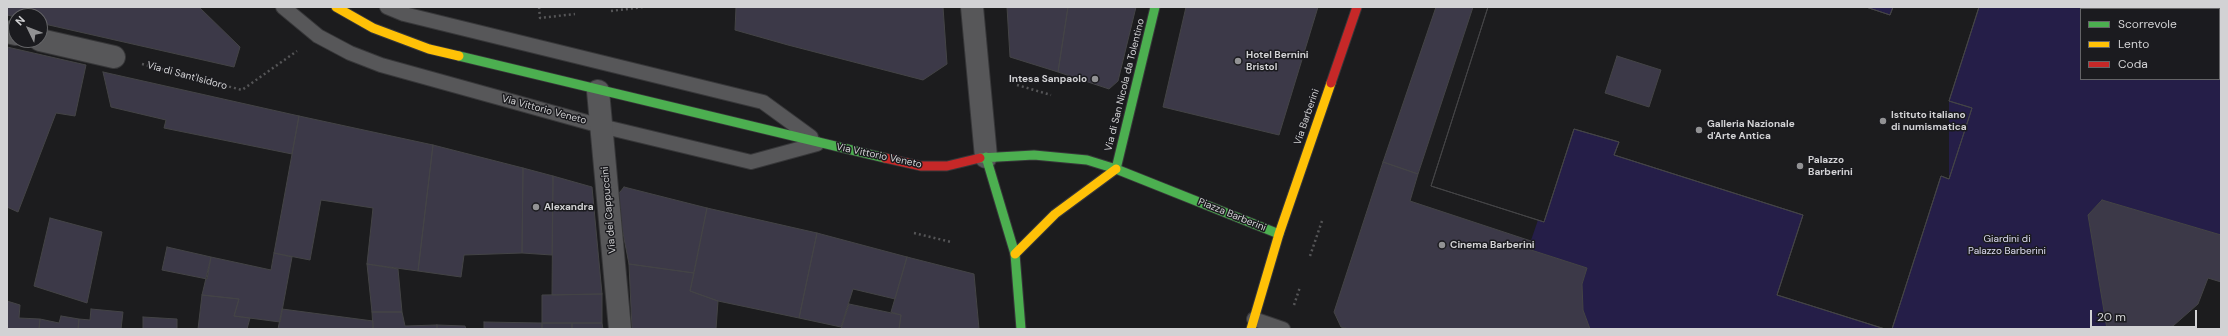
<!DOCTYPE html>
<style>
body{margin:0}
#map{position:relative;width:2228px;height:336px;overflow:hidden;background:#1c1c1e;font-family:"DM Sans",sans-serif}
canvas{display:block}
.frame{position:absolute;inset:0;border:8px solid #d2d2d4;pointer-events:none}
.legend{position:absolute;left:2080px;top:8px;width:140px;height:72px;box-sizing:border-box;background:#1b1b1f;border:1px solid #646467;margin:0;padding:5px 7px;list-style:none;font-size:12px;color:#d2d2d4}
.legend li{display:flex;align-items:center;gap:8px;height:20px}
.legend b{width:20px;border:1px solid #646467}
.north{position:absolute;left:8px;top:8px;width:40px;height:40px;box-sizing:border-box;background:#1b1b1f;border:1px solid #646467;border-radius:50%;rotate:313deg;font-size:11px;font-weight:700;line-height:16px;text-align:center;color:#d2d2d4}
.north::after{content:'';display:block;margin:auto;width:14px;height:18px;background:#929294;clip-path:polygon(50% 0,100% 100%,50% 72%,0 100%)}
.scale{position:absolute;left:2090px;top:310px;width:107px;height:18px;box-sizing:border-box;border:2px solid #d2d2d4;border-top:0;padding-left:5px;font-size:12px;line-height:14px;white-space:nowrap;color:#d2d2d4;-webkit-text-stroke:3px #1b1b1f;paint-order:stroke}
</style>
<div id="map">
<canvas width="2228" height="336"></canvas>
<div class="frame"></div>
<ul class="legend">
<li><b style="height:5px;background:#4caf50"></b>Scorrevole</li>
<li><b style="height:5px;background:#ffc107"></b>Lento</li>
<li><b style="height:5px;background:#c62828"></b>Coda</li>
</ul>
<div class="north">N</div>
<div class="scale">20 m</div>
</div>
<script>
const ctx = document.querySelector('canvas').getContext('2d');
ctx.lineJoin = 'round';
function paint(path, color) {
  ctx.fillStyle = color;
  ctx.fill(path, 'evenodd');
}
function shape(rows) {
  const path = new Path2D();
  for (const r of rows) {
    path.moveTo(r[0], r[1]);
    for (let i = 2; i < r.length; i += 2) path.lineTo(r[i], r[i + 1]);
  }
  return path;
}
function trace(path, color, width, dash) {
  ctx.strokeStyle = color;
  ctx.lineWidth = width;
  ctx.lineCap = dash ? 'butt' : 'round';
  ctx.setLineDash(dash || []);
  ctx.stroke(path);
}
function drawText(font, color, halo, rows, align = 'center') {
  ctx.font = font + ' "DM Sans",sans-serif';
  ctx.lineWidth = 3;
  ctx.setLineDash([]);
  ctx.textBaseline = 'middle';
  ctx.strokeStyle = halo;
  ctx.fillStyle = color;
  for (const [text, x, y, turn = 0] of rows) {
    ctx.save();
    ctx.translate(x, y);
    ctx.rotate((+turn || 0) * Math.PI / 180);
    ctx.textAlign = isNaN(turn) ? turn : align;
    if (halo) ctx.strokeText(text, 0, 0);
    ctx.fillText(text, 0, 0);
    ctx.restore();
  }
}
const green = shape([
 [1866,7,1893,7,1890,15],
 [1979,7,2221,7,2221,235,2102,200,2088,215,2107,329,1892,329,1941,176,1949,179,1949,101],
 [2081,9,2219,9,2219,79,2081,79],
 [1574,129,1619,142,1615,155,1803,215,1777,295,1885,329,1590,329,1583,310,1582,284,1587,268,1528,249,1538,220,1544,222]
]);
const building = shape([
 [7,7,199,7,240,47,234,67,40,23,40,16,16,17,7,15,7,7],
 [736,7,943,7,947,64,923,80,788,45,735,30,736,7],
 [1007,7,1068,7,1058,72,1010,57,1007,7],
 [1068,7,1136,7,1118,81,1109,89,1058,72,1068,7],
 [1186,7,1318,7,1279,135,1163,107,1186,7],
 [1436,7,1473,7,1418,174,1383,162,1436,7],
 [1488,7,1866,7,1890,15,1893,7,1979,7,1949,101,1972,108,1949,179,1941,176,1892,329,1885,329,1777,295,1803,215,1614,155,1619,142,1574,129,1544,222,1431,186,1488,7],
 [1617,56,1661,70,1649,107,1605,93,1617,56],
 [1488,7,1866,7,1890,15,1893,7,1979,7,1949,101,1972,108,1949,179,1941,176,1892,329,1885,329,1777,295,1803,215,1614,155,1619,142,1574,129,1544,222,1431,186,1488,7],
 [7,47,86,65,75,116,56,113,18,212,7,207,7,47],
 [103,72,299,116,292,154,164,128,166,120,111,107,103,72],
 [299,116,433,145,418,271,367,264,373,208,321,200,310,260,274,253,299,116],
 [433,145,523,168,522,253,464,255,461,277,418,271,433,145],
 [1383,162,1418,174,1410,201,1531,241,1528,249,1587,268,1582,284,1583,310,1590,329,1349,329,1341,327,1334,312,1383,162],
 [523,168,553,176,552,255,522,253,523,168],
 [553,176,592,187,602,294,552,295,553,176],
 [624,187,707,208,694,273,629,264,616,197,624,187],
 [2102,200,2221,235,2221,282,2208,278,2198,304,2173,326,2156,329,2107,329,2088,215,2102,200],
 [707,208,817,233,799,318,718,301,690,291,707,208],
 [50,218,102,232,87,303,34,286,50,218],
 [817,233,907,257,895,299,853,289,841,327,799,318,817,233],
 [167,247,211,257,207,279,162,270,167,247],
 [274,253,292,257,280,322,234,316,239,299,202,295,211,257,271,270,274,253],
 [907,257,974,274,979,329,899,329,901,315,891,312,907,257],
 [367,264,398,269,402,312,372,312,367,264],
 [629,264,694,273,690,291,718,301,716,329,632,329,629,264],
 [602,294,602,323,542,323,542,295,602,294],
 [202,295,239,299,234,316,250,318,247,329,198,329,202,295],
 [7,301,20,305,19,318,40,319,39,329,7,329,7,301],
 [849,304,901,315,899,329,841,329,849,304],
 [91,309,123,312,121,329,78,329,79,319,90,320,91,309],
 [282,309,373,321,373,329,278,329,282,309],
 [372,312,402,312,405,326,437,325,437,329,373,329,372,312],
 [61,316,79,319,78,329,39,329,40,319,59,323,61,316],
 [143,317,177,319,177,329,143,329,143,317],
 [484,322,542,323,542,329,484,329,484,322],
 [542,323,572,323,572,329,542,329,542,323],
 [572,323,602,323,603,329,572,329,572,323],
 [437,325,465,326,466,329,437,329,437,325]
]);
const path = shape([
 [539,7,540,18,575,14],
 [611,11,643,7],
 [142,64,242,90,297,51],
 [1017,85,1051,95],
 [914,233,951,242],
 [1310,256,1322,221],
 [1294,305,1300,287]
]);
const lane = shape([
 [283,7,318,36,350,53,381,65,601,126,751,162,817,144],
 [387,7,404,14,763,102,811,137],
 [1254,319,1283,329]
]);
const street = shape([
 [972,7,986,157],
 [7,32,16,34],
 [40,40,114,57],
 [598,91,620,329]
]);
const fast = shape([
 [459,56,885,158],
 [986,157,1015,254,1021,329],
 [980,158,1034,155,1087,160,1116,169,1279,234],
 [1116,169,1155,7]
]);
const slow = shape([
 [336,7,373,28,429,49,459,56],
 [1015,254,1055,214,1116,169],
 [1251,329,1279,234,1331,83]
]);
const jam = shape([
 [1331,83,1357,7],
 [885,158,921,166,947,166,980,158]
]);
const markers = [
 [1238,61,4,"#929294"],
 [1095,79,4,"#929294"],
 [1883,121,4,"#929294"],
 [1699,130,4,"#929294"],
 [1800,166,4,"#929294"],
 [536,207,4,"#929294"],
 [1442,245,4,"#929294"]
];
const poiNames = [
 ["Hotel Bernini",1246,55],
 ["Bristol",1246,67],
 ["Intesa Sanpaolo",1087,79,"right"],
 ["Istituto italiano",1891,115],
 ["di numismatica",1891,127],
 ["Galleria Nazionale",1707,124],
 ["d'Arte Antica",1707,136],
 ["Palazzo",1808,160],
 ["Barberini",1808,172],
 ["Alexandra",544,207],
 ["Cinema Barberini",1450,245]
];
const streetNames = [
 ["Via di Sant'Isidoro",187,76,15],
 ["Via di San Nicola da Tolentino",1125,85,-76],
 ["Via Vittorio Veneto",544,110,15],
 ["Via Barberini",1307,117,-71],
 ["Via Vittorio Veneto",879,156,12],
 ["Via dei Cappuccini",609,210,-95],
 ["Piazza Barberini",1232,215,22]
];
const parkNames = [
 ["Giardini di",2007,239],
 ["Palazzo Barberini",2007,251]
];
paint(green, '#251e48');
paint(building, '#3c3948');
trace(building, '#444446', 1);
trace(lane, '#373739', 16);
trace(street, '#373739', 24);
trace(fast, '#373739', 11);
trace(slow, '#373739', 11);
trace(jam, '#373739', 11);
trace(path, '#555557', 2.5, [2, 3]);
trace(lane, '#575759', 14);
trace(street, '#575759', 22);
trace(fast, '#4caf50', 9);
trace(slow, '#ffc107', 9);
trace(jam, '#c62828', 9);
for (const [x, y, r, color] of markers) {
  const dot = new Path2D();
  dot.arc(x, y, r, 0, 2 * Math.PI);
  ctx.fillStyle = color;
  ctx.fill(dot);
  trace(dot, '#1b1b1f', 1.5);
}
drawText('bold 10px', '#d2d2d4', '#1b1b1f', poiNames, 'left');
drawText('10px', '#d2d2d4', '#1b1b1f', streetNames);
drawText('10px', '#deddf4', '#1b1b1f', parkNames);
</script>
